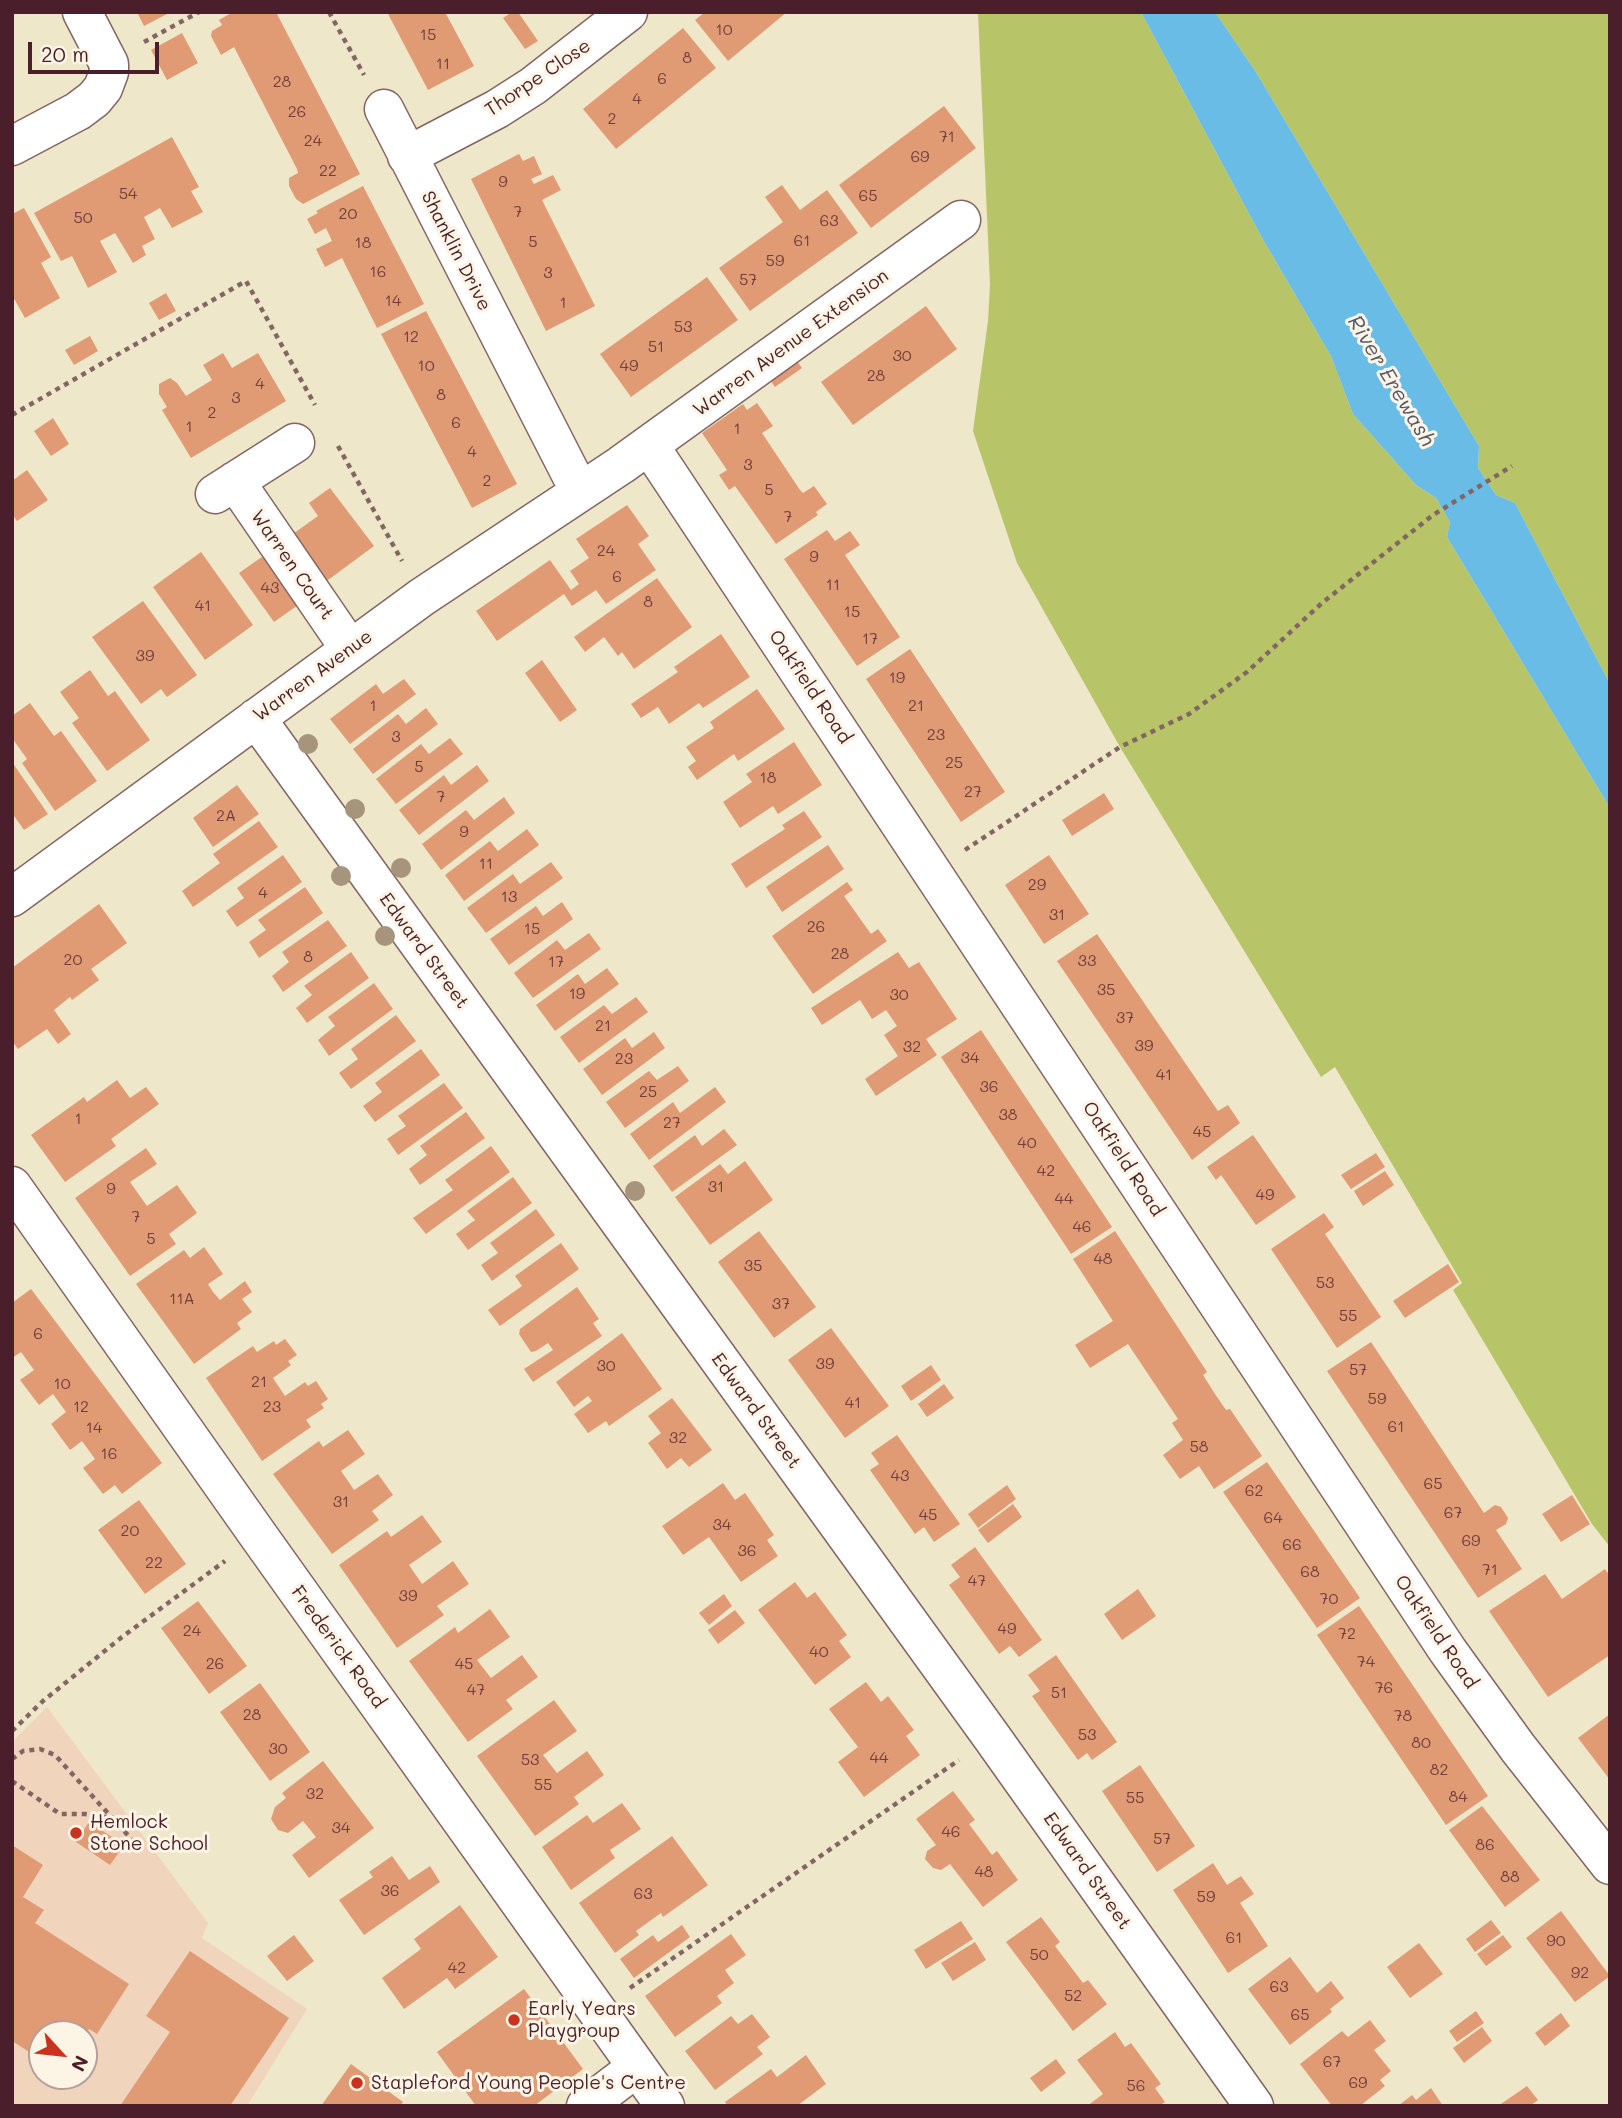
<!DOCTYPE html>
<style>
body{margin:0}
#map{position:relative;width:1622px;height:2118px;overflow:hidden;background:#eee7ca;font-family:Mali,sans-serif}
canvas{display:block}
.frame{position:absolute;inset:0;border:14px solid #4a1f2b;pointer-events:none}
.north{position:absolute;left:28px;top:2020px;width:70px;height:70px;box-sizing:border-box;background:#fcf5e5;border:2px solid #b59f9b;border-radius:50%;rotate:117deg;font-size:19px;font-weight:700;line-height:28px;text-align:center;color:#4a1f2b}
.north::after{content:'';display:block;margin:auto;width:24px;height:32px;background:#c8321e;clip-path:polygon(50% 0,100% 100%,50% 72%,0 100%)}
.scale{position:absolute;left:28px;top:42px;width:131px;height:32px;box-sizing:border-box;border:4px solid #4a1f2b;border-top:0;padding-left:9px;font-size:21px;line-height:24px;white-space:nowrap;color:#4a1f2b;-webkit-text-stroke:5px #fcf5e5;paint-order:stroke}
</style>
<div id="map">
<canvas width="1622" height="2118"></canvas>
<div class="frame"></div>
<div class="north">N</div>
<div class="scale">20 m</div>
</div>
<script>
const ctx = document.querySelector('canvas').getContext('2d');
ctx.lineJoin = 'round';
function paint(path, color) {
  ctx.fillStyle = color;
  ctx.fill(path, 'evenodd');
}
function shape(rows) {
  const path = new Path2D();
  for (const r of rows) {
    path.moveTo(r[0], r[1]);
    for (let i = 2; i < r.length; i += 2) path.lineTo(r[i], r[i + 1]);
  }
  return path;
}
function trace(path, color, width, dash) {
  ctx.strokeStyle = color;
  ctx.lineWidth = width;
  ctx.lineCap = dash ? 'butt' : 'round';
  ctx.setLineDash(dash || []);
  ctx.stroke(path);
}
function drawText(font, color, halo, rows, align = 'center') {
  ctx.font = font + ' Mali,sans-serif';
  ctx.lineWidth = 6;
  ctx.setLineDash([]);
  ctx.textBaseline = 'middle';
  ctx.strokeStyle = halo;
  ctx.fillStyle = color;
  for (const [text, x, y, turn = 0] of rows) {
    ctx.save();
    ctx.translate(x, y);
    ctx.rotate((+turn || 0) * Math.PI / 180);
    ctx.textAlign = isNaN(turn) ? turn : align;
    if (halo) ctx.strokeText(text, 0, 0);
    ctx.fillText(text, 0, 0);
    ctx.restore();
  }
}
const built = shape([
 [47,1707,208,1923,202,1938,307,2009,247,2106,12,2106,12,1742],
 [42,2034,84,2034,84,2076,42,2076]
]);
const green = shape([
 [978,12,1141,12,1261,236,1331,356,1353,414,1416,485,1436,498,1450,522,1447,537,1610,808,1610,1547,1592,1524,1453,1290,1462,1283,1335,1067,1321,1077,1120,747,1017,563,973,431,988,321,990,284],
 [1215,12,1610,12,1610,684,1515,503,1496,495,1478,468,1479,446,1256,72]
]);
const water = shape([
 [1141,12,1215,12,1256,72,1479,446,1478,468,1496,495,1515,503,1610,684,1610,808,1447,537,1450,522,1436,498,1416,485,1353,414,1331,356,1261,236]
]);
const building = shape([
 [137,12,171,12,144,26],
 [233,12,276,12,360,174,303,204,296,199,289,186,289,178,298,173,297,169,234,47,221,55,211,36,212,31,222,25,219,20],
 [387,12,445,12,474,66,428,90],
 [512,12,518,12,538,41,525,49,503,18],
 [705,12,787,12,728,61,695,20],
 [683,28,716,68,616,149,583,109],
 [182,33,198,63,167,80,151,50],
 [944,106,976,148,871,228,839,185],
 [172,137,199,187,191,191,203,212,172,228,160,208,144,217,155,239,142,246,146,255,133,263,115,233,100,241,117,272,88,288,72,256,61,261,34,213],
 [519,154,523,161,534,156,542,174,531,179,534,184,553,175,561,190,542,200,595,306,546,331,471,179],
 [782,185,800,210,827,190,858,233,750,311,719,268,783,222,765,197],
 [363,186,424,304,377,328,342,258,325,267,316,249,332,241,326,228,315,234,307,219,318,213,316,211],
 [24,208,51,257,41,263,60,298,25,318,12,295,12,214],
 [707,277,738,320,631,397,600,354],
 [166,293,176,311,159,320,149,303],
 [926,306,957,349,853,425,821,382],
 [426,311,517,484,472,508,381,334],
 [90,336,98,351,74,365,65,350],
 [223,353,232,368,258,353,286,401,191,458,162,410,167,407,159,394,159,384,170,378,177,383,186,396,212,380,203,365],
 [792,354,802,368,775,387,765,373],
 [757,403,773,426,762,433,800,490,803,493,814,486,827,504,816,512,818,515,776,544,735,486,729,490,719,475,727,470,702,433,743,404,747,410],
 [53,418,69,444,51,456,34,431],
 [27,470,48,500,17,521,12,514,12,481],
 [330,488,374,546,324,583,290,536,318,516,309,503],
 [627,505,649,536,638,544,656,570,606,604,596,590,572,606,564,594,497,641,476,611,550,560,571,590,579,584,570,571,589,558,576,539],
 [827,530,835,541,850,531,860,545,845,555,900,637,857,666,784,559],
 [201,552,253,625,205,660,153,587],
 [266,554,301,603,274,622,239,573],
 [657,578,692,627,634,669,622,652,618,656,604,637,585,652,574,637],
 [143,601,197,675,167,697,161,689,141,704,92,637],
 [721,634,750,677,703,708,699,703,669,724,658,707,641,718,631,704,678,672,674,667],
 [910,649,1005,792,961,822,866,679],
 [542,660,577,710,560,722,525,673],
 [90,670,108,696,115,691,150,740,107,771,72,723,79,718,60,692],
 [404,679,416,694,350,744,330,719,376,684,383,694],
 [757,689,785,729,738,761,734,754,697,780,688,767,696,761,686,747,714,728,710,722],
 [30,703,54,736,61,731,97,781,55,811,22,763,27,759,12,738,12,716],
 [426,708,438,724,373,774,353,749,398,714,406,724],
 [450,738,463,754,396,804,376,779,421,744,429,754],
 [794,742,822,785,778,814,773,806,740,828,723,802,752,782,746,774],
 [12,762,48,814,24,830,12,813],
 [477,765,489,781,419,835,399,810,444,775,451,785],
 [237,785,259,814,213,847,193,818],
 [1104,793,1114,809,1072,836,1062,820],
 [504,797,515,813,441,870,422,844,466,810,474,820],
 [804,811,822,837,746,888,731,864,785,829,782,825],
 [259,821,278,847,193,907,182,891,220,863,213,854],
 [527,829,539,845,464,901,445,875,490,841,498,851],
 [828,845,844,869,782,912,766,887],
 [283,855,302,882,237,927,226,911,244,898,237,888],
 [1049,855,1089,914,1044,944,1005,885],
 [551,862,563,878,486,933,467,908,513,874,520,884],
 [847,882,853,890,844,896,871,934,878,929,887,941,813,994,772,936],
 [305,887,323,913,259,958,249,942,266,930,258,920],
 [562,902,573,919,509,965,490,939,536,906,543,916],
 [99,904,127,943,91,969,99,980,72,1000,70,997,54,1010,71,1034,58,1044,47,1029,18,1049,12,1041,12,968],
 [328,920,347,946,283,992,272,976,289,962,282,952],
 [589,933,601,949,533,998,514,973,557,940,565,950],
 [1097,934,1218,1111,1228,1105,1240,1123,1192,1160,1057,961],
 [351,952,369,978,307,1023,296,1008,312,995,304,986],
 [898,952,909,968,919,962,957,1019,926,1039,937,1055,876,1096,865,1079,898,1056,884,1035,897,1026,886,1010,872,1019,860,1000,822,1025,811,1008],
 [607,968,619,984,555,1031,536,1005,578,974,585,984],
 [374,983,393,1009,329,1056,318,1040,335,1026,328,1017],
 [636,997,648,1012,579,1063,560,1037,604,1005,612,1014],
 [396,1015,416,1041,351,1089,339,1073,358,1059,351,1049],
 [981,1030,1112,1227,1071,1254,941,1057],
 [654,1032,665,1048,602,1095,583,1069,625,1038,632,1048],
 [421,1049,440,1075,375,1122,363,1106,382,1092,375,1083],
 [678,1066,689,1081,625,1128,606,1102,649,1071,657,1080],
 [117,1080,130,1098,146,1087,159,1104,111,1139,116,1146,65,1182,31,1135,84,1097,87,1102],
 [444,1083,463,1108,398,1155,387,1139,406,1126,398,1116],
 [715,1087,726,1102,649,1160,630,1134,673,1102,680,1113],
 [466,1112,485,1138,420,1185,409,1169,427,1155,420,1146],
 [724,1129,737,1145,672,1192,653,1166,695,1135,702,1146],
 [1253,1135,1296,1197,1256,1225,1221,1175,1216,1180,1207,1167],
 [491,1146,510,1172,426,1234,413,1218,453,1190,445,1180],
 [146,1148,157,1164,130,1182,147,1206,177,1185,197,1213,169,1234,176,1244,130,1276,75,1198],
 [1376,1153,1385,1167,1351,1189,1341,1175],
 [745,1161,773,1200,710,1245,675,1197,720,1164,728,1174],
 [1385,1171,1394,1185,1363,1206,1354,1191],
 [513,1177,532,1203,468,1250,456,1234,475,1220,467,1211],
 [536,1209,555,1235,492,1281,481,1265,498,1253,490,1243],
 [1324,1213,1334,1227,1325,1234,1381,1317,1337,1348,1271,1249],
 [759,1231,816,1307,774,1338,718,1262],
 [1115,1231,1207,1372,1203,1375,1215,1394,1226,1410,1230,1409,1262,1456,1214,1489,1199,1466,1180,1479,1163,1455,1183,1440,1172,1423,1178,1419,1128,1344,1090,1368,1075,1345,1113,1321,1073,1259],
 [561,1243,579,1269,500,1326,488,1310,522,1286,515,1276],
 [204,1247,223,1274,208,1284,213,1292,220,1300,245,1281,252,1292,242,1299,252,1312,237,1323,241,1329,194,1364,136,1284,184,1250,190,1258],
 [1448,1264,1459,1282,1405,1318,1393,1301],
 [577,1287,599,1319,593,1323,602,1336,533,1382,524,1369,553,1350,548,1343,536,1351,531,1352,519,1334,520,1329],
 [31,1289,162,1463,122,1494,115,1485,103,1494,83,1468,95,1459,82,1441,70,1450,51,1424,66,1412,53,1394,39,1405,20,1380,34,1370,21,1352,12,1358,12,1303],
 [831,1328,889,1406,845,1438,788,1360],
 [622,1333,662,1389,609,1426,606,1421,588,1433,574,1414,592,1401,588,1396,574,1407,556,1382],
 [285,1339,297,1355,288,1361,291,1365,273,1378,285,1396,305,1382,308,1386,316,1381,328,1399,321,1404,324,1408,306,1420,311,1427,262,1461,206,1378,253,1346,257,1352,274,1341,276,1345],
 [1371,1342,1484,1513,1495,1505,1501,1507,1508,1518,1506,1524,1496,1530,1522,1569,1478,1598,1327,1371],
 [931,1365,941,1380,911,1401,901,1386],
 [944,1384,954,1398,927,1417,918,1404],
 [672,1398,712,1450,689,1467,681,1458,667,1469,648,1443,661,1433,648,1416],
 [348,1430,365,1454,341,1471,348,1481,354,1490,378,1474,393,1495,372,1511,379,1520,332,1554,273,1474,319,1441,323,1447],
 [897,1435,960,1524,934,1542,924,1527,915,1534,870,1470,879,1464,871,1453],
 [1267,1462,1360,1598,1317,1628,1223,1492],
 [723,1483,735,1500,745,1493,774,1535,767,1540,778,1556,741,1582,709,1537,683,1555,662,1526],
 [1007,1485,1016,1499,978,1528,968,1514],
 [1572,1495,1590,1524,1561,1542,1542,1514],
 [139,1500,186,1564,145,1594,98,1530],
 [1013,1504,1022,1517,988,1543,978,1530],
 [422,1515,442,1542,409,1565,422,1584,453,1561,469,1584,437,1606,444,1615,397,1648,339,1565,387,1531,391,1537],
 [975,1547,1042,1640,1019,1657,1010,1646,999,1654,949,1585,960,1577,951,1565],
 [1605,1569,1610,1576,1610,1655,1548,1697,1489,1611,1545,1574,1562,1599],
 [795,1582,807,1598,815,1592,847,1635,839,1641,851,1657,815,1685,758,1610],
 [1138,1589,1156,1616,1122,1640,1104,1614],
 [724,1594,732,1606,709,1625,699,1613],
 [198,1601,247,1666,209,1694,161,1628],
 [1359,1606,1488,1796,1446,1825,1317,1635],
 [490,1609,510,1637,477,1660,491,1678,522,1655,538,1677,506,1700,513,1709,468,1742,409,1661,455,1627,458,1633],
 [735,1610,745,1623,718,1644,708,1630],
 [1056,1655,1117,1742,1092,1760,1087,1753,1078,1760,1032,1696,1040,1691,1028,1675],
 [866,1682,881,1702,888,1696,914,1730,906,1736,920,1755,864,1797,838,1762,858,1747,829,1709],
 [260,1683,310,1752,270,1781,220,1712],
 [554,1700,577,1731,543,1755,557,1773,587,1751,604,1775,574,1797,579,1804,535,1836,477,1756],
 [1610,1714,1610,1780,1578,1738],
 [323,1761,374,1828,309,1878,292,1855,316,1837,303,1821,288,1833,278,1830,271,1819,275,1807,286,1798,282,1793],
 [1140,1765,1195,1846,1157,1872,1102,1791],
 [953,1791,975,1820,969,1824,981,1840,992,1855,997,1851,1018,1880,983,1907,950,1864,941,1870,933,1868,925,1859,927,1851,936,1845,916,1819],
 [622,1803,641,1829,610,1850,615,1858,571,1890,542,1847,587,1815,593,1823],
 [1482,1806,1540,1880,1505,1907,1449,1830],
 [89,1822,124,1845,110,1865,76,1842],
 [672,1836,708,1885,663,1917,661,1913,636,1931,639,1935,615,1953,579,1903],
 [12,1845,43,1865,23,1897,44,1910,35,1923,129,1984,97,2034,89,2029,86,2034,42,2034,42,2060,12,2041],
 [392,1856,409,1880,430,1866,440,1882,364,1935,339,1900,373,1877,369,1872],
 [1213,1863,1227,1885,1241,1876,1254,1894,1240,1903,1268,1946,1228,1973,1173,1890],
 [460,1905,498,1957,455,1989,447,1978,404,2009,382,1978,421,1949,414,1939],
 [1561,1911,1610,1976,1575,2002,1526,1938],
 [1041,1917,1060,1942,1055,1946,1083,1983,1088,1980,1107,2004,1073,2031,1006,1942],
 [1491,1920,1501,1933,1475,1952,1466,1939],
 [961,1921,973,1939,926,1969,914,1950],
 [682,1925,690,1937,634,1978,620,1959,653,1935,658,1942],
 [731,1934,746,1955,725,1970,734,1983,717,1996,722,2003,675,2037,645,1996],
 [294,1935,314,1961,287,1981,267,1956],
 [1503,1935,1512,1947,1486,1966,1477,1954],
 [975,1942,986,1960,953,1981,941,1963],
 [1419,1943,1443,1974,1410,1998,1387,1967],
 [190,1951,289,2018,230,2106,120,2106,170,2032,146,2016],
 [1290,1957,1317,1993,1331,1981,1344,1998,1330,2009,1332,2012,1290,2045,1248,1989],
 [524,1989,583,2069,534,2106,476,2106,437,2052],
 [1476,2011,1484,2023,1457,2042,1449,2031],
 [1561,2013,1570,2026,1545,2046,1535,2033],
 [752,2014,770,2037,757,2047,763,2054,715,2090,685,2051,731,2016,738,2024],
 [1370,2020,1386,2041,1374,2050,1391,2071,1380,2080,1385,2086,1360,2106,1332,2106,1300,2064,1342,2031,1348,2037],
 [1482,2027,1492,2041,1464,2063,1453,2048],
 [1115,2032,1125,2047,1131,2043,1161,2084,1155,2088,1165,2102,1159,2106,1087,2106,1103,2094,1077,2060],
 [806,2055,826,2084,797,2106,728,2106,725,2102,771,2069,777,2077],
 [1056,2059,1066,2073,1041,2092,1030,2078],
 [351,2064,403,2102,400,2106,321,2106],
 [1527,2086,1538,2100,1530,2106,1498,2106],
 [1431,2088,1443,2106,1398,2106,1412,2095,1416,2100]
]);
const path = shape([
 [329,12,364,75],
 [144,42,199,12],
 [12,415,246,281,315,405],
 [338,446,402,561],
 [965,850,1120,747,1189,714,1247,672,1322,603,1433,515,1512,466],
 [12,1731,43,1701,122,1637,225,1561],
 [12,1759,23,1751,40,1749,55,1755,135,1843],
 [12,1781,60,1814,85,1814,113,1818],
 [630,1988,959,1760]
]);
const minor = shape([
 [384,109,580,492],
 [12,146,78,111,94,99,103,88,109,72,109,64,82,12],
 [407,156,497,109,533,86,628,12],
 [649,445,1448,1651,1518,1748,1610,1865],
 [235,481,350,649],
 [215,494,295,443],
 [256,718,991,1736,1254,2106],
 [12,897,422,597,621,465,961,220],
 [12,1186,258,1535,665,2106],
 [586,2106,637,2067]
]);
const trees = [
 [308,744],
 [355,809],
 [401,868],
 [341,876],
 [385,936],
 [635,1191]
];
const markers = [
 [76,1833,7,"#c8321e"],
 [514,2020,7,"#c8321e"],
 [357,2083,7,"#c8321e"]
];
const numberNames = [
 ["10",724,30],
 ["15",428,35],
 ["8",687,58],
 ["11",443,64],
 ["6",662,79],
 ["28",282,82],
 ["4",637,99],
 ["26",297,112],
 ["2",612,119],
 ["71",947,137],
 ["24",313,141],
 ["69",920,157],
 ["22",328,171],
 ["9",503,182],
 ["54",128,194],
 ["65",868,196],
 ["7",518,212],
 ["20",348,214],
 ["50",83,218],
 ["63",829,221],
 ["61",802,241],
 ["5",533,242],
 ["18",363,243],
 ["59",775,261],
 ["16",378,272],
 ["3",548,273],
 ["57",748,280],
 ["14",393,301],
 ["1",563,303],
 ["53",683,327],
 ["12",411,337],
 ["51",656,347],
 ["30",902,356],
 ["10",426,366],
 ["49",629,366],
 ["28",876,376],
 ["4",260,384],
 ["8",441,395],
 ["3",236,398],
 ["2",212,413],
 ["6",456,423],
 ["1",189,427],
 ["1",737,429],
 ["4",472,452],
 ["3",748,465],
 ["2",487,481],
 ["5",769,490],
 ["7",788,517],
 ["24",606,551],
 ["9",814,557],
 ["6",617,577],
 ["11",833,585],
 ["43",270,588],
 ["8",648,602],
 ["41",203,606],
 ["15",852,612],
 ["17",870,639],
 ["39",145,656],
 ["19",897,678],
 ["1",373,706],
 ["21",916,706],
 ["23",936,735],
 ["3",396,737],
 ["25",954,763],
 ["5",419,767],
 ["18",768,778],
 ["27",973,792],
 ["7",441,797],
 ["2A",226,816],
 ["9",464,832],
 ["11",486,864],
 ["29",1037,885],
 ["4",263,893],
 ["13",509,897],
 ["31",1057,915],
 ["26",816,927],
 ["15",532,929],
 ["28",840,954],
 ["8",308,957],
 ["20",73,960],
 ["33",1087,961],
 ["17",556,962],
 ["35",1106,990],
 ["19",577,994],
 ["30",899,995],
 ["37",1125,1018],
 ["21",603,1026],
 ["39",1144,1046],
 ["32",912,1047],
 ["34",970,1058],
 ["23",624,1059],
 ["41",1164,1075],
 ["36",989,1087],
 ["25",648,1092],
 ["38",1008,1115],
 ["1",78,1119],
 ["27",672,1123],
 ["45",1202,1132],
 ["40",1027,1143],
 ["42",1046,1171],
 ["31",716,1187],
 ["9",111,1189],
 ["49",1265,1195],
 ["44",1064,1199],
 ["7",136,1217],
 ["46",1082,1227],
 ["5",151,1239],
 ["48",1103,1259],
 ["35",753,1266],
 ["53",1325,1283],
 ["11A",182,1299],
 ["37",781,1304],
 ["55",1348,1316],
 ["6",38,1334],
 ["39",825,1364],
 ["30",606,1366],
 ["57",1358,1370],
 ["21",259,1382],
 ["10",62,1384],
 ["59",1377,1399],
 ["41",853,1403],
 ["12",81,1407],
 ["23",272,1407],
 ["61",1396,1427],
 ["14",94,1428],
 ["32",678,1438],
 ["58",1199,1447],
 ["16",109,1454],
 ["43",900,1476],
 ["65",1433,1484],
 ["62",1254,1491],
 ["31",341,1502],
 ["67",1453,1513],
 ["45",928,1515],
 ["64",1273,1518],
 ["34",722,1525],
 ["20",130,1531],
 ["69",1471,1541],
 ["66",1292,1545],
 ["36",747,1551],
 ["22",154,1563],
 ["71",1490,1570],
 ["68",1310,1572],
 ["47",977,1581],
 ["39",408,1596],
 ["70",1329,1599],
 ["49",1007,1629],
 ["24",192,1631],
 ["72",1347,1634],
 ["40",819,1652],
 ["74",1366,1662],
 ["26",215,1664],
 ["45",464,1664],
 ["76",1384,1688],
 ["47",476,1690],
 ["51",1059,1693],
 ["28",252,1715],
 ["78",1403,1716],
 ["53",1087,1735],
 ["80",1421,1743],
 ["30",278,1749],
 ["44",879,1758],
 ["53",530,1760],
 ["82",1439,1770],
 ["55",543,1785],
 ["32",315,1794],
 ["84",1458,1797],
 ["55",1135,1798],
 ["34",341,1828],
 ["46",951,1832],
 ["57",1162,1839],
 ["86",1485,1845],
 ["48",984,1872],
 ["88",1510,1877],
 ["36",390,1891],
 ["63",643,1894],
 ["59",1206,1897],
 ["61",1234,1938],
 ["90",1556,1941],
 ["50",1039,1955],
 ["42",457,1968],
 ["92",1580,1973],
 ["63",1279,1987],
 ["52",1073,1996],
 ["65",1300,2015],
 ["67",1332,2062],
 ["69",1358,2083],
 ["56",1136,2086]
];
const streetNames = [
 ["Thorpe Close",538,78,-34],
 ["Shanklin Drive",456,251,63],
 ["Warren Avenue Extension",791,343,-36],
 ["Warren Court",292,565,55],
 ["Warren Avenue",313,676,-36],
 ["Oakfield Road",810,687,56],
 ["Edward Street",424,951,54],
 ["Oakfield Road",1123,1159,57],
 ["Edward Street",756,1411,54],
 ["Oakfield Road",1436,1632,56],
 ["Frederick Road",338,1647,54],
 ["Edward Street",1087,1871,55]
];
const poiNames = [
 ["Hemlock",90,1822],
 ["Stone School",90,1844],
 ["Early Years",528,2009],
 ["Playgroup",528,2031],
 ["Stapleford Young People's Centre",371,2083]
];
const waterNames = [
 ["River Erewash",1391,381,59]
];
paint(built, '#f0d5bc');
paint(green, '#b7c568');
paint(water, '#69bce5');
paint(building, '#e19b74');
trace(minor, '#836563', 41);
trace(path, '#836563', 4.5, [5, 5]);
trace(minor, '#fff', 38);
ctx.fillStyle = '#a6947c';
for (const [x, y] of trees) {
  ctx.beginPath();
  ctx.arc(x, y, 10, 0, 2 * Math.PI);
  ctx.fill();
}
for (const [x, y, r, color] of markers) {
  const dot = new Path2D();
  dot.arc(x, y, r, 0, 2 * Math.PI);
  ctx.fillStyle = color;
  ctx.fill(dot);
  trace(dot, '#fcf5e5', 2.5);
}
drawText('16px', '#703e3d', null, numberNames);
drawText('19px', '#4a1f2b', '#fcf5e5', streetNames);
drawText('19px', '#4a1f2b', '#fcf5e5', poiNames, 'left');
drawText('italic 21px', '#55566c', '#fcf5e5', waterNames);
</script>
